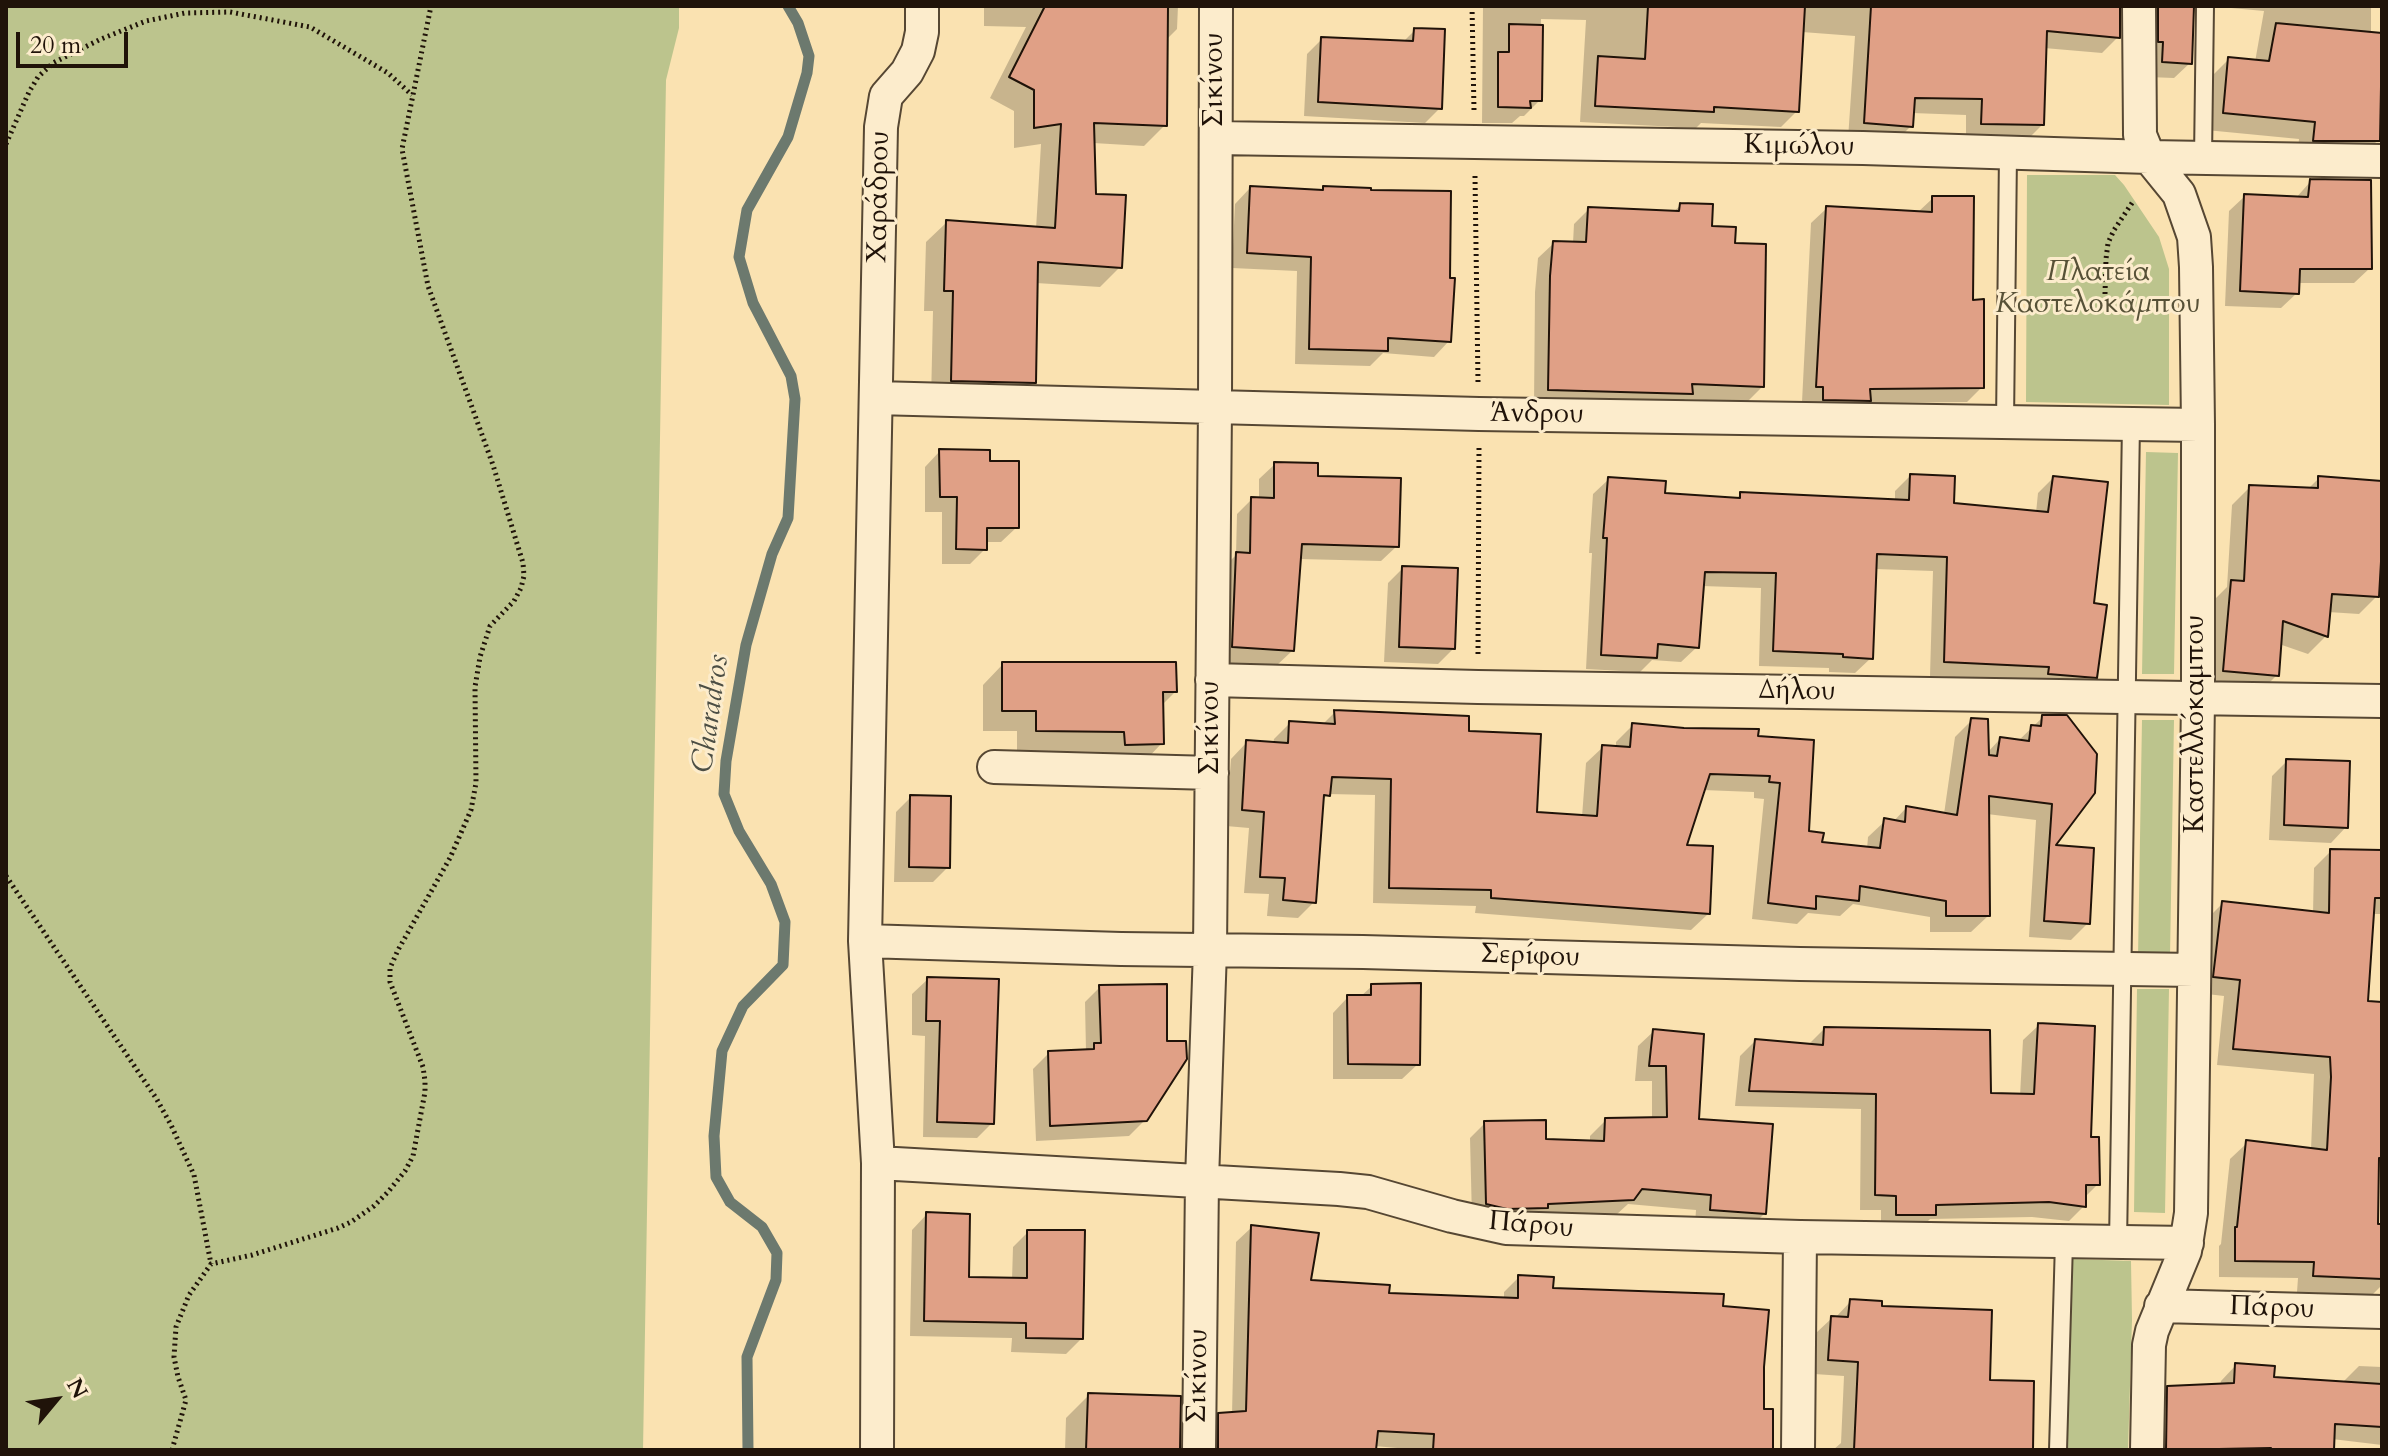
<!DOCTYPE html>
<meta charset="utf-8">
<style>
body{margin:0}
#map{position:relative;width:2388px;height:1456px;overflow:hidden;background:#fae2b1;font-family:Cardo,serif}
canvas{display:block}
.frame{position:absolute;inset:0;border:8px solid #201309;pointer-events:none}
.north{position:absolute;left:16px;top:1360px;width:80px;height:80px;-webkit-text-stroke:6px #fceccc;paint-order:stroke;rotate:61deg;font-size:22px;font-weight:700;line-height:32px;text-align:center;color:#201309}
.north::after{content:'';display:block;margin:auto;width:28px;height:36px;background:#201309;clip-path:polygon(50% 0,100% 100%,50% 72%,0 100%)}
.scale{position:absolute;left:16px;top:32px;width:112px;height:36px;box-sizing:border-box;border:4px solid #201309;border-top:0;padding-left:10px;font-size:24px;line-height:28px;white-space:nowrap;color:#201309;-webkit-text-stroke:6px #fceccc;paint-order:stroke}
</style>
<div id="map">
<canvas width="2388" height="1456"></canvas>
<div class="frame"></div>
<div class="north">N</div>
<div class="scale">20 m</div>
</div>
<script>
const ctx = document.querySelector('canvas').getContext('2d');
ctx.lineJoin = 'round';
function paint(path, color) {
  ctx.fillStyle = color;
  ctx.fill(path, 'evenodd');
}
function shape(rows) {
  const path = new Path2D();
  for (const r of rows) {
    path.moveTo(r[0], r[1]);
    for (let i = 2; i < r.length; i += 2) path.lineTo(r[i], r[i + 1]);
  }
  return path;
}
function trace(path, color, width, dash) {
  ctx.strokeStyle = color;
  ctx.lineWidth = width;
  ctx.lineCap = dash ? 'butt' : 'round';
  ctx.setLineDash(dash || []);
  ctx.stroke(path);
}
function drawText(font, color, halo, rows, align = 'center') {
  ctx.font = font + ' Cardo,serif';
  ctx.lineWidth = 6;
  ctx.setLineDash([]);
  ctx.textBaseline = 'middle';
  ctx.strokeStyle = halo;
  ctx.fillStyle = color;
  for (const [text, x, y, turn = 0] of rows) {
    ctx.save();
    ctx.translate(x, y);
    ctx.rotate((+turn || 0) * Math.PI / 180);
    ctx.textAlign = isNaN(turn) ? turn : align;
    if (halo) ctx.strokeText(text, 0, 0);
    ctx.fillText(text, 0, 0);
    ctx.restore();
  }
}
const green = shape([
 [6,6,679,6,679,28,666,80,643,1450,6,1450],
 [2027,175,2115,175,2124,185,2159,237,2169,269,2169,405,2026,402],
 [2146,452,2178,453,2174,674,2142,674],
 [2142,720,2174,720,2170,957,2138,957],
 [2137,989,2169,989,2165,1213,2134,1212],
 [2073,1259,2131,1261,2132,1320,2128,1450,2067,1450]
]);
const shadow = shape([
 [984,6,1178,6,1177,29,1166,40,1165,125,1144,146,1093,143,1094,195,1120,267,1100,287,1036,283,1034,382,1013,403,931,401,933,311,924,311,926,242,947,222,1036,229,1041,144,1014,148,1014,111,990,98,1026,27,984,26],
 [1483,6,2119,6,2118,37,2102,53,2044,48,2042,125,2026,141,1966,139,1966,115,1912,113,1911,126,1895,142,1848,139,1855,36,1802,32,1797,111,1781,127,1701,123,1696,128,1580,122,1586,20,1541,19,1540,100,1524,116,1520,116,1512,123,1482,123],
 [2155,6,2192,6,2190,63,2174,78,2148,77],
 [2209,6,2371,6,2371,34,2382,35,2382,105,2378,140,2361,158,2297,158,2299,139,2206,130,2211,77,2229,59,2255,62,2264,11],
 [1415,30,1440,108,1425,123,1304,116,1307,54,1322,39,1403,42],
 [2311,181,2370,268,2354,283,2297,283,2297,293,2281,308,2225,306,2229,211,2245,196,2295,199],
 [1250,188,1320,192,1324,188,1449,341,1434,357,1383,353,1370,366,1295,364,1297,271,1232,268,1235,204],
 [1933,198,1971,302,1982,387,1967,402,1866,403,1854,416,1809,415,1808,402,1802,402,1811,223,1827,208,1917,213],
 [1681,205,1733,245,1762,387,1747,402,1685,399,1676,409,1534,405,1535,292,1538,258,1554,243,1573,243,1574,224,1589,209,1672,213],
 [940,451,988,463,1017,527,1001,542,985,542,985,549,970,564,942,564,942,512,925,512,925,467],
 [1275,464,1316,478,1397,546,1381,561,1299,559,1292,651,1276,666,1217,662,1221,570,1236,555,1237,514,1252,499,1259,499,1259,479],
 [1910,476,1952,504,2036,513,2038,493,2053,478,2092,605,2095,677,2080,692,2034,681,1930,676,1933,571,1875,569,1871,658,1855,673,1829,672,1829,668,1759,666,1761,588,1702,586,1697,647,1681,662,1652,660,1640,672,1586,669,1592,553,1589,553,1593,494,1609,479,1663,495,1735,500,1741,494,1895,502,1895,491],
 [2319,478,2382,483,2377,596,2359,614,2328,612,2326,636,2308,654,2279,644,2277,675,2259,693,2206,688,2213,601,2227,587,2232,505,2250,487,2307,490],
 [1403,568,1453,649,1438,664,1384,662,1388,583],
 [1003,664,1175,692,1161,706,1162,743,1142,764,1105,764,1105,752,1017,751,1017,731,983,731,983,685],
 [1335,712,1467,732,1535,814,1582,817,1586,763,1603,747,1616,748,1616,742,1633,725,1756,738,1807,833,1820,844,1867,849,1868,837,1885,821,1893,822,1906,808,1944,814,1955,737,1972,720,1987,753,2000,739,2017,742,2043,717,2066,717,2052,847,2088,923,2071,940,2029,937,2036,820,1987,814,1988,916,1971,932,1930,932,1930,917,1853,904,1840,916,1808,913,1797,924,1752,919,1764,799,1754,798,1754,792,1703,790,1684,847,1708,914,1691,930,1475,913,1476,906,1373,903,1375,795,1328,794,1321,802,1314,902,1298,918,1267,916,1269,894,1244,893,1249,828,1226,826,1231,759,1247,742,1273,744,1274,739,1290,723,1322,725],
 [2287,761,2346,827,2331,843,2269,840,2272,776],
 [911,797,948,867,933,882,894,882,896,812],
 [2331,851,2382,852,2382,914,2372,914,2366,1003,2382,1004,2382,1124,2381,1157,2377,1162,2376,1226,2382,1226,2382,1285,2372,1295,2297,1292,2298,1278,2219,1277,2219,1246,2221,1244,2230,1159,2247,1143,2311,1150,2314,1074,2217,1065,2224,996,2198,993,2206,920,2223,903,2313,913,2314,868],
 [928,979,992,1123,977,1138,923,1137,925,1036,912,1035,912,994],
 [1372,986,1418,1064,1402,1079,1333,1079,1333,1013,1348,997,1360,997],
 [1100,987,1145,1120,1129,1136,1036,1141,1033,1069,1049,1053,1086,1052,1085,1002],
 [2039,1025,2089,1139,2098,1184,2084,1198,2084,1206,2069,1221,2032,1217,1930,1219,1919,1230,1881,1229,1881,1210,1860,1210,1861,1109,1735,1106,1740,1056,1755,1041,1808,1045,1824,1029,1989,1095,2020,1096,2023,1040],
 [1654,1031,1697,1121,1764,1214,1749,1229,1695,1224,1696,1210,1628,1204,1616,1215,1472,1219,1470,1138,1485,1123,1544,1141,1590,1142,1590,1136,1606,1120,1652,1119,1652,1081,1635,1081,1638,1046],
 [927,1214,967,1279,1012,1280,1013,1247,1028,1232,1081,1339,1066,1354,1011,1352,1012,1338,910,1336,912,1230],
 [1252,1227,1309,1282,1387,1295,1504,1299,1504,1292,1519,1277,1551,1290,1721,1308,1762,1367,1762,1411,1771,1450,1420,1450,1374,1446,1374,1450,1204,1450,1204,1430,1219,1415,1232,1414,1236,1242],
 [1851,1301,1879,1308,1988,1382,2032,1450,1833,1450,1841,1443,1844,1376,1814,1374,1816,1333,1832,1318,1835,1318],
 [2236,1365,2271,1379,2343,1382,2359,1366,2382,1367,2382,1445,2332,1439,2332,1450,2152,1450,2153,1403,2168,1388,2220,1386,2221,1381],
 [1089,1395,1178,1450,1065,1450,1066,1418]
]);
const stream = shape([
 [748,1450,747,1357,776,1280,777,1253,762,1227,730,1202,716,1177,714,1136,722,1051,743,1006,783,965,785,922,771,884,739,831,724,794,726,761,746,645,772,554,788,518,795,399,791,376,753,303,739,257,747,210,788,137,807,73,809,56,798,23,788,6]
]);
const building = shape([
 [1045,6,1168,6,1167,126,1094,123,1096,194,1126,195,1122,268,1038,262,1036,383,951,381,953,291,944,291,946,220,1055,228,1061,124,1034,128,1034,90,1009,77,1045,6],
 [1648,6,1805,6,1799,112,1714,107,1714,112,1595,106,1598,56,1645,59,1648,6],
 [1871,6,2120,6,2120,38,2047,31,2044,125,1981,124,1982,99,1915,98,1913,127,1864,123,1871,6],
 [2158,6,2194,6,2192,64,2162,62,2163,42,2158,42,2158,6],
 [2276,23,2382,33,2380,141,2313,141,2315,122,2223,113,2228,57,2269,61,2276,23],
 [1509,24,1543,25,1542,101,1530,101,1531,108,1498,107,1498,52,1509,52,1509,24],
 [1414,28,1445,29,1442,109,1318,102,1321,37,1413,41,1414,28],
 [2310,179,2371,180,2372,269,2300,269,2299,294,2240,291,2244,194,2308,197,2310,179],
 [1250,186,1323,190,1323,186,1371,188,1371,190,1451,191,1450,278,1455,278,1451,342,1388,338,1388,351,1309,349,1311,257,1247,253,1250,186],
 [1932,196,1974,196,1973,300,1984,299,1984,388,1870,389,1871,401,1823,400,1823,387,1816,387,1826,206,1932,212,1932,196],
 [1680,203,1713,204,1712,226,1736,227,1735,243,1766,244,1764,387,1692,384,1693,394,1548,390,1550,276,1553,241,1586,242,1588,207,1679,211,1680,203],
 [939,449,990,450,990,461,1019,461,1019,528,987,528,987,550,956,549,957,497,940,497,939,449],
 [1274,462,1318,463,1318,476,1401,478,1399,547,1302,544,1294,651,1232,647,1236,552,1250,553,1251,497,1274,498,1274,462],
 [1910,474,1955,476,1954,503,2048,512,2053,476,2108,482,2094,603,2107,605,2097,678,2048,674,2049,667,1944,662,1947,557,1877,554,1873,659,1843,657,1843,654,1773,651,1776,573,1705,572,1699,648,1658,644,1657,658,1601,655,1607,538,1603,538,1608,477,1666,481,1665,493,1740,498,1740,492,1909,500,1910,474],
 [2318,476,2382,481,2382,544,2379,597,2332,594,2328,637,2283,621,2279,676,2223,671,2231,580,2244,581,2249,485,2318,488,2318,476],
 [1402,566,1458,568,1455,649,1399,647,1402,566],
 [1002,662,1176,662,1177,692,1163,692,1164,744,1125,745,1124,732,1036,731,1036,711,1002,711,1002,662],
 [1334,710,1469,716,1469,731,1541,734,1537,812,1597,816,1602,745,1630,747,1632,723,1684,728,1759,729,1758,736,1814,740,1809,831,1824,833,1822,842,1880,848,1884,818,1905,822,1906,806,1957,815,1971,718,1988,719,1989,755,1997,756,2000,737,2029,741,2031,725,2041,726,2042,715,2067,715,2097,754,2095,793,2056,845,2094,848,2090,924,2044,921,2052,804,1989,796,1990,916,1946,916,1946,901,1860,886,1859,901,1816,896,1816,909,1768,903,1780,783,1769,782,1770,776,1710,774,1687,845,1713,846,1710,914,1491,898,1491,890,1389,888,1391,779,1332,777,1330,796,1324,795,1316,903,1283,900,1285,878,1260,877,1264,812,1242,810,1246,740,1288,743,1289,721,1335,724,1334,710],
 [2286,759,2350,761,2348,828,2284,825,2286,759],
 [910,795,951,796,950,868,909,867,910,795],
 [2330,849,2382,850,2382,898,2375,898,2368,1001,2382,1002,2382,1158,2379,1158,2378,1224,2382,1224,2382,1279,2313,1276,2314,1262,2235,1261,2235,1227,2237,1227,2246,1140,2327,1150,2331,1077,2330,1057,2233,1049,2240,980,2213,977,2222,901,2329,913,2330,849],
 [927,977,999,979,994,1124,937,1122,940,1021,926,1021,927,977],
 [1421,983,1420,1065,1348,1064,1347,995,1371,995,1371,984,1421,983],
 [1167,984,1167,1041,1186,1041,1187,1059,1147,1121,1050,1126,1048,1051,1094,1049,1094,1043,1101,1043,1099,985,1167,984],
 [2038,1023,2095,1026,2091,1137,2099,1137,2100,1185,2086,1185,2086,1207,2049,1202,1936,1205,1936,1215,1896,1215,1896,1196,1875,1195,1876,1094,1749,1091,1755,1039,1823,1045,1824,1027,1990,1030,1991,1093,2034,1094,2038,1023],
 [1653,1029,1704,1034,1699,1119,1773,1124,1766,1214,1710,1210,1711,1195,1642,1189,1634,1200,1548,1204,1548,1208,1507,1209,1486,1204,1484,1121,1546,1120,1546,1139,1604,1141,1605,1118,1667,1117,1666,1066,1649,1066,1653,1029],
 [926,1212,970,1214,969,1277,1027,1278,1027,1230,1085,1230,1083,1339,1026,1338,1026,1323,924,1321,926,1212],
 [1251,1225,1319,1233,1311,1280,1390,1285,1389,1293,1518,1298,1518,1275,1554,1277,1553,1288,1724,1294,1723,1306,1769,1310,1764,1367,1764,1409,1773,1409,1773,1450,1433,1450,1434,1434,1378,1431,1376,1450,1218,1450,1218,1413,1246,1411,1251,1225],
 [1850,1299,1882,1301,1882,1306,1992,1310,1990,1380,2034,1381,2033,1450,1854,1450,1858,1362,1828,1360,1831,1316,1848,1317,1850,1299],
 [2235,1363,2275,1366,2274,1377,2382,1384,2382,1427,2335,1424,2334,1450,2271,1450,2271,1448,2166,1450,2167,1386,2234,1383,2235,1363],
 [1088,1393,1181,1396,1180,1450,1086,1450,1088,1393]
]);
const path = shape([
 [1472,6,1474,110],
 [6,144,29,92,38,77,53,63,101,39,146,21,185,13,230,12,310,27,388,73,412,95],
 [1475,176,1478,382],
 [2105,294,2106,259,2108,243,2114,230,2134,200],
 [1478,654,1479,448],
 [6,876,156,1098,171,1125,194,1175,211,1264],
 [172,1450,186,1400,178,1377,174,1357,176,1327,189,1295,211,1264,252,1255,338,1228,351,1222,374,1206,388,1192,405,1171,413,1156,425,1092,425,1081,423,1067,390,982,390,968,398,950,450,858,471,810,476,783,475,687,480,657,490,626,514,601,521,588,524,576,523,563,493,465,428,286,402,149,431,6]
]);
const lane = shape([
 [2203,158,2205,6],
 [2005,423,2008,153],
 [2118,1243,2131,424],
 [2058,1450,2064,1242]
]);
const street = shape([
 [2139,6,2140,135,2149,157,2179,194,2194,237,2196,267,2198,425,2198,699,2191,1213,2185,1251,2152,1331,2149,1345,2147,1450],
 [1216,138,1863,148,2149,157,2382,161],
 [876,398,1479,414,2198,425],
 [1212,680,1478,687,2382,701],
 [994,767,1212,773],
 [865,941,1121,949,1363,952,1800,964,2194,970],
 [878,1163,1339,1189,1368,1192,1452,1216,1506,1228,1800,1237,2187,1243],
 [2161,1306,2382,1312],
 [877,1450,878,1163,865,941,881,127,886,96,907,72,918,51,922,32,922,6],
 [1199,1450,1202,1180,1210,950,1215,408,1216,6],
 [1798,1450,1800,1237]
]);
const streetNames = [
 ["Σικίνου",1216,80,-90],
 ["Κιμώλου",1799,147,1],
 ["Χαράδρου",880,197,-89],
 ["Άνδρου",1537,415,1],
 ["Δήλου",1797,692,1],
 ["Καστελλόκαμπου",2197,724,-90],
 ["Σικίνου",1212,728,-90],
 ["Σερίφου",1530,957,2],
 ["Πάρου",1531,1226,5],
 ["Πάρου",2272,1309,2],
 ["Σικίνου",1199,1376,-89]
];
const parkNames = [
 ["Πλατεία",2098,274],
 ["Καστελοκάμπου",2098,306]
];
const waterNames = [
 ["Charadros",712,714,-82]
];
paint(green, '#bcc48d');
paint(shadow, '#0003');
trace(stream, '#6c796e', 11);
paint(building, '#e0a086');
trace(building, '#201309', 2);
trace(lane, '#564733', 20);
trace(street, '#564733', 36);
trace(path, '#201309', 5, [2, 4]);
trace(lane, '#fceccc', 16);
trace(street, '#fceccc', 32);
drawText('28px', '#201309', '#fceccc', streetNames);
drawText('italic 28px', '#575137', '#fceccc', parkNames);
drawText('italic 30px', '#4c4e44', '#fceccc', waterNames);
</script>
